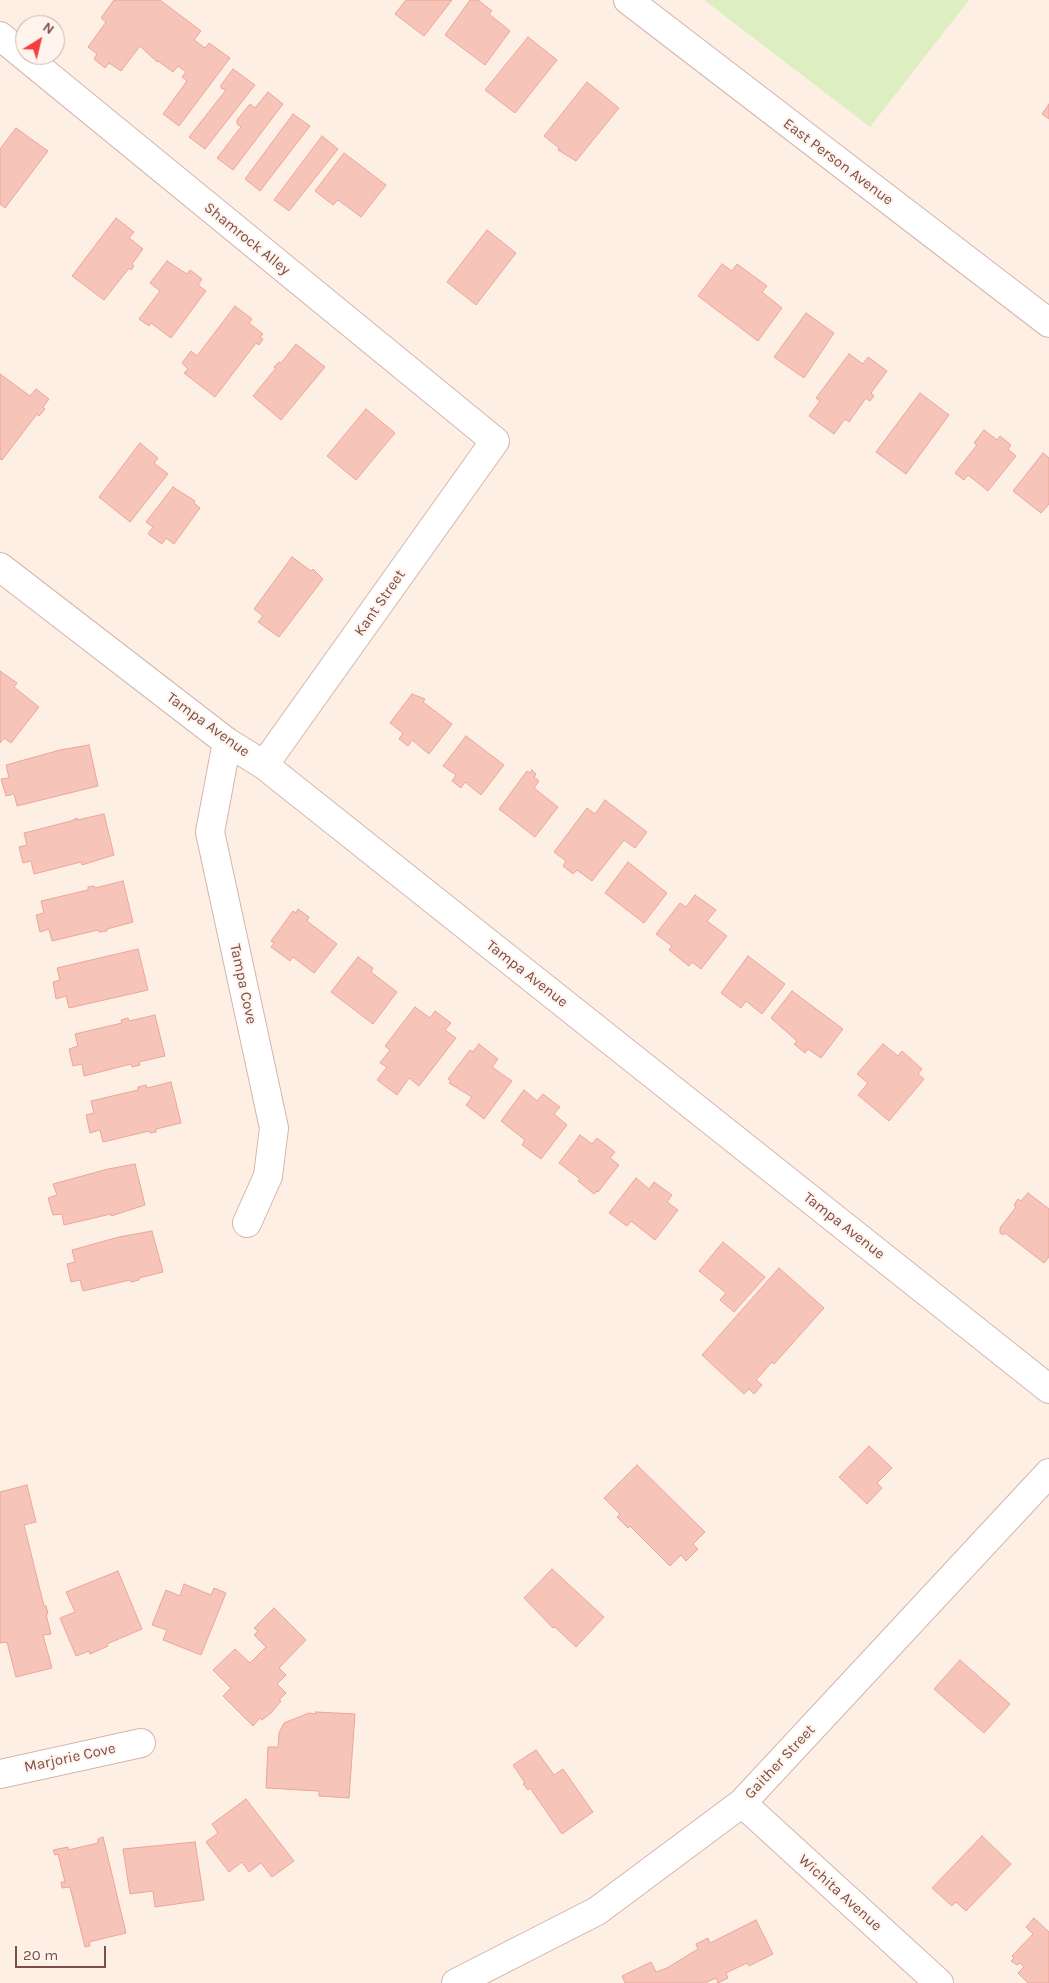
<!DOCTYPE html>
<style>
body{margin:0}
#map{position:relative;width:1049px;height:1983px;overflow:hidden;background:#feefe5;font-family:Karla,sans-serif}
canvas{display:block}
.north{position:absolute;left:15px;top:15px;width:50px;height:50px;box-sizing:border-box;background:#fff4ed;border:1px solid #cab2ab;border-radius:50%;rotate:36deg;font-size:14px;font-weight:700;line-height:20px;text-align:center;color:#7b4e47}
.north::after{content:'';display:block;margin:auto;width:18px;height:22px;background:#f53e3e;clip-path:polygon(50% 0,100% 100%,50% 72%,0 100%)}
.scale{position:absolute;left:15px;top:1946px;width:91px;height:22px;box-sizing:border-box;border:2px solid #7b4e47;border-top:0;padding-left:6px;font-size:15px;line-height:18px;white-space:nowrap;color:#7b4e47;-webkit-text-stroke:4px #fff4ed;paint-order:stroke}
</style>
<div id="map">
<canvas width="1049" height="1983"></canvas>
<div class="north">N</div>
<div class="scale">20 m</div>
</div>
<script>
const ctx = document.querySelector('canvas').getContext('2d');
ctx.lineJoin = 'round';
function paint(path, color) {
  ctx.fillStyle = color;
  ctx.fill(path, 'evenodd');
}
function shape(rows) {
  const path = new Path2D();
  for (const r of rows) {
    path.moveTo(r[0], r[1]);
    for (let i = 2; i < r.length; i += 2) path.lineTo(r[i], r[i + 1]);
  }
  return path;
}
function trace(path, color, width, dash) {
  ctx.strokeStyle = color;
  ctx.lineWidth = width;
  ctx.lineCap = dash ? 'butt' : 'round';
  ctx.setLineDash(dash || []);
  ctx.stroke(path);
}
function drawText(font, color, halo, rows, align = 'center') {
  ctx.font = font + ' Karla,sans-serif';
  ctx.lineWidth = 4;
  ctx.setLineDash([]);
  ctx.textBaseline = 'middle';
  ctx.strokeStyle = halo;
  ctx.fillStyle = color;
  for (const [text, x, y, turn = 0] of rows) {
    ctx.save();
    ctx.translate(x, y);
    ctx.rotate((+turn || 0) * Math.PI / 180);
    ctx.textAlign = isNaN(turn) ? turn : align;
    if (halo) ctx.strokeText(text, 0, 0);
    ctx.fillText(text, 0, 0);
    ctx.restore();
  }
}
const green = shape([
 [704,0,969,0,870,127]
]);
const building = shape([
 [114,0,160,0,201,31,194,40,205,48,209,43,230,58,179,126,163,114,187,81,182,77,186,72,178,66,173,72,158,61,157,62,140,46,121,71,109,63,105,68,94,59,97,54,88,47,106,22,101,18,114,0],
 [406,0,452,0,424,36,395,14,406,0],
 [470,0,478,0,492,11,489,14,510,31,485,65,445,35,470,0],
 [528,37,557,60,515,113,485,90,528,37],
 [233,69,255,85,205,149,189,137,226,90,221,88,221,85,233,69],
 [587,82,619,108,576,161,558,150,559,148,544,136,587,82],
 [268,92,283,104,233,170,217,158,241,127,237,124,237,120,250,104,255,108,268,92],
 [1049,104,1049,119,1042,114,1049,104],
 [293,114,310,126,260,191,245,179,293,114],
 [16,128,48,151,5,208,0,204,0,149,16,128],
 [322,136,338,149,289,211,274,200,322,136],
 [344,153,386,185,361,217,338,200,333,205,315,191,344,153],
 [116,218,134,232,129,238,143,249,132,264,134,266,131,270,129,268,104,300,72,276,116,218],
 [487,230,516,253,476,305,447,282,487,230],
 [167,261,187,274,190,270,202,279,198,285,206,291,171,338,151,323,149,326,139,319,160,291,150,283,167,261],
 [722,264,732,271,737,264,767,286,762,292,782,308,758,341,698,296,722,264],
 [235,306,252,319,249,323,263,334,260,337,263,339,259,345,256,343,215,397,184,373,188,369,182,363,191,351,197,356,235,306],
 [806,313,834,333,804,378,774,357,806,313],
 [296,344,325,367,281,420,253,396,276,368,274,367,279,362,281,363,296,344],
 [849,354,863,364,868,357,887,371,871,393,874,396,870,401,866,398,849,422,845,419,834,434,809,416,820,401,816,398,849,354],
 [0,374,30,396,36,389,49,399,43,407,45,409,39,416,37,414,2,460,0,459,0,374],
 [920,393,949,415,906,474,876,452,920,393],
 [366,409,395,433,356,480,327,456,366,409],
 [984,430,997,440,1000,436,1011,445,1008,449,1016,456,988,491,968,475,964,480,955,473,977,445,974,443,984,430],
 [140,443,158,458,154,463,168,474,130,522,99,497,140,443],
 [1043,453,1049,458,1049,504,1041,513,1013,491,1043,453],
 [173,487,195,501,194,503,200,508,174,544,166,538,162,544,148,534,153,527,146,522,173,487],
 [292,557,311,571,313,569,323,579,279,637,258,622,263,616,254,609,292,557],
 [0,671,17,683,14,687,39,707,11,743,4,738,0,743,0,671],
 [412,694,425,699,423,702,452,724,429,754,412,740,408,746,399,739,403,733,390,723,412,694],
 [466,736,504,765,481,795,465,782,461,788,452,781,456,775,443,766,466,736],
 [89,745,98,786,17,806,14,794,6,796,1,779,9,778,6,765,60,750,89,745],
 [532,770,536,774,534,777,539,781,534,788,558,807,535,837,499,809,527,771,530,773,532,770],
 [605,800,647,832,635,848,624,840,592,881,577,870,573,874,563,866,566,861,554,852,587,808,595,814,605,800],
 [104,814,114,855,82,865,81,862,34,874,31,861,23,863,19,847,27,845,24,833,71,821,77,818,77,820,104,814],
 [628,862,667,893,644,923,605,893,628,862],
 [123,881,133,922,107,929,107,931,99,932,98,930,52,941,49,929,40,932,36,915,44,913,41,901,88,890,88,887,94,886,95,888,123,881],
 [695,895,716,910,707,921,727,936,701,969,692,962,689,966,669,950,672,946,656,934,680,903,686,907,695,895],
 [298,909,309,917,307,921,337,944,314,973,293,957,290,961,271,947,274,943,271,941,293,911,296,913,298,909],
 [138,949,148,990,69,1008,66,996,56,999,53,982,60,980,57,968,138,949],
 [748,956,785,984,762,1014,746,1001,741,1008,721,993,748,956],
 [358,957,373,968,371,972,397,992,373,1024,331,992,358,957],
 [792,991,843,1029,821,1058,808,1049,805,1053,794,1044,797,1041,771,1018,792,991],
 [415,1007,430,1018,435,1011,451,1023,445,1030,456,1038,419,1086,409,1078,397,1095,377,1080,387,1067,380,1063,390,1050,385,1046,415,1007],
 [155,1015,165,1056,139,1062,140,1065,132,1067,131,1064,84,1076,82,1064,73,1066,69,1049,78,1046,75,1034,122,1023,121,1020,128,1018,129,1021,155,1015],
 [479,1044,498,1059,492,1067,512,1081,484,1119,466,1105,472,1097,449,1083,451,1081,448,1079,470,1050,473,1052,479,1044],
 [883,1044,898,1056,902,1051,922,1069,918,1074,924,1079,889,1121,858,1095,868,1083,857,1074,883,1044],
 [171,1082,181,1123,156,1129,156,1132,150,1133,149,1131,103,1142,100,1130,90,1133,86,1115,94,1113,91,1101,138,1090,138,1087,146,1085,147,1088,171,1082],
 [524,1090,537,1101,543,1094,560,1107,554,1114,567,1125,541,1159,522,1145,525,1140,501,1121,524,1090],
 [580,1135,592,1144,597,1138,615,1152,610,1158,619,1165,598,1192,597,1191,594,1194,578,1181,580,1179,559,1163,580,1135],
 [135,1164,145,1205,111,1216,111,1214,64,1225,62,1214,53,1215,48,1198,57,1195,53,1184,108,1169,135,1164],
 [636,1178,649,1189,654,1182,672,1195,667,1202,678,1210,655,1240,631,1221,627,1226,609,1213,636,1178],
 [1028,1193,1049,1209,1049,1257,1044,1263,1005,1233,1003,1235,1000,1233,1000,1228,1016,1207,1014,1205,1018,1199,1021,1201,1028,1193],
 [152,1231,163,1272,139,1278,139,1280,131,1282,130,1280,83,1291,80,1280,71,1282,67,1264,75,1262,72,1250,119,1237,152,1231],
 [723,1242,765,1277,734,1312,720,1300,726,1293,699,1271,723,1242],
 [779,1268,824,1308,774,1364,772,1362,756,1380,762,1385,754,1394,749,1389,744,1394,702,1355,779,1268],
 [869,1446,892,1468,877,1483,882,1488,867,1504,839,1477,869,1446],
 [637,1465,705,1532,693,1544,698,1549,686,1561,681,1555,670,1566,630,1526,628,1528,617,1517,620,1514,604,1498,637,1465],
 [27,1485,36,1522,24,1525,44,1606,46,1606,48,1614,46,1614,51,1634,43,1635,52,1668,16,1677,7,1642,0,1643,0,1492,27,1485],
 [552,1569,604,1617,576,1647,555,1627,553,1628,524,1598,552,1569],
 [118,1571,142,1629,107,1644,108,1646,90,1654,89,1651,76,1656,60,1618,75,1612,66,1592,118,1571],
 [184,1584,211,1595,214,1588,226,1593,201,1655,163,1640,167,1630,152,1625,166,1590,180,1596,184,1584],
 [274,1608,306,1640,279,1668,286,1675,277,1684,286,1693,279,1700,281,1701,271,1713,262,1720,260,1718,253,1726,223,1696,231,1688,213,1670,235,1649,250,1663,266,1647,254,1635,258,1631,254,1628,274,1608],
 [960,1660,1010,1704,984,1733,934,1689,960,1660],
 [316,1712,355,1714,349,1798,319,1796,319,1791,266,1788,268,1747,278,1747,279,1733,284,1723,309,1713,316,1714,316,1712],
 [536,1750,554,1775,563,1769,593,1812,562,1834,530,1788,528,1790,523,1784,525,1783,513,1765,536,1750],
 [246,1799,294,1861,272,1877,261,1863,249,1872,242,1862,229,1872,206,1842,218,1833,212,1824,246,1799],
 [982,1836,1011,1864,966,1911,956,1902,952,1906,932,1888,982,1836],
 [103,1837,126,1933,89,1942,90,1946,85,1947,70,1887,62,1888,61,1882,65,1882,58,1854,55,1855,53,1850,68,1847,68,1850,98,1843,98,1839,103,1837],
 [195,1842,204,1900,155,1907,153,1891,130,1894,123,1849,195,1842],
 [1034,1918,1049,1932,1049,1983,1028,1983,1018,1973,1024,1967,1020,1963,1017,1965,1011,1961,1014,1958,1012,1956,1033,1934,1026,1927,1034,1918],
 [756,1920,773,1954,749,1966,747,1963,726,1973,728,1978,718,1983,716,1978,705,1983,625,1983,622,1976,651,1962,656,1972,667,1968,698,1949,696,1944,708,1938,710,1943,756,1920]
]);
const minor = shape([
 [628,0,1049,323],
 [0,36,495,441,264,765],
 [0,567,227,742,264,765,1049,1389],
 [227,742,210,832,274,1128,268,1176,247,1223],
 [0,1774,141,1743],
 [742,1803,939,1983],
 [456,1983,597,1911,742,1803,1049,1473]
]);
const streetNames = [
 ["East Person Avenue",838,162,37],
 ["Shamrock Alley",247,239,39],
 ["Kant Street",380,603,-55],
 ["Tampa Avenue",208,725,36],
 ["Tampa Avenue",527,974,38],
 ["Tampa Cove",243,984,78],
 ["Tampa Avenue",844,1226,38],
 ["Marjorie Cove",70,1758,-12],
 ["Gaither Street",780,1762,-47],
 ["Wichita Avenue",840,1893,42]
];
paint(green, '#ddeec1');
paint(building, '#f7c4b9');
trace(building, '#eba598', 1);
trace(minor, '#d4b5ac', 30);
trace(minor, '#fff', 28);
drawText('15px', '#7b4e47', '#fff4ed', streetNames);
</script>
